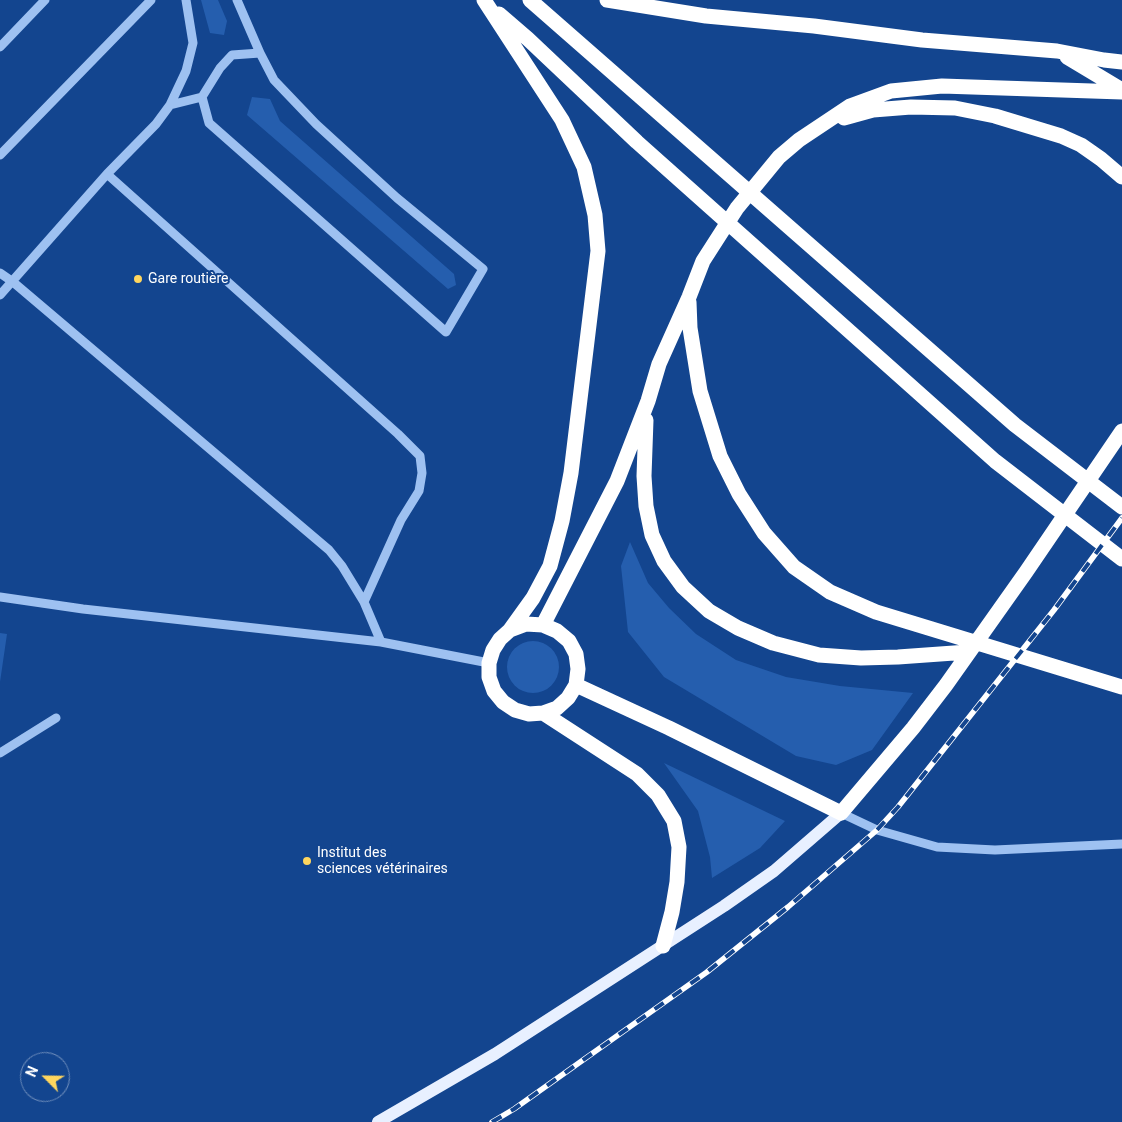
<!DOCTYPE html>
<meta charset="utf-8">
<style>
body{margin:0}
#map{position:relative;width:1122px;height:1122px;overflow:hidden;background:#13458f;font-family:Roboto,sans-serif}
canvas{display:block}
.north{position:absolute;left:20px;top:1052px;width:50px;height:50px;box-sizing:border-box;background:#13458f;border:1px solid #718fbc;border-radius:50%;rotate:293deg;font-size:14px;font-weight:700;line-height:20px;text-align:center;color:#fff}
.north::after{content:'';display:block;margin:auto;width:18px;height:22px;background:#ffd65e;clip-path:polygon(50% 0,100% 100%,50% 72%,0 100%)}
</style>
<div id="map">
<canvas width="1122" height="1122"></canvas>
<div class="north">N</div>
</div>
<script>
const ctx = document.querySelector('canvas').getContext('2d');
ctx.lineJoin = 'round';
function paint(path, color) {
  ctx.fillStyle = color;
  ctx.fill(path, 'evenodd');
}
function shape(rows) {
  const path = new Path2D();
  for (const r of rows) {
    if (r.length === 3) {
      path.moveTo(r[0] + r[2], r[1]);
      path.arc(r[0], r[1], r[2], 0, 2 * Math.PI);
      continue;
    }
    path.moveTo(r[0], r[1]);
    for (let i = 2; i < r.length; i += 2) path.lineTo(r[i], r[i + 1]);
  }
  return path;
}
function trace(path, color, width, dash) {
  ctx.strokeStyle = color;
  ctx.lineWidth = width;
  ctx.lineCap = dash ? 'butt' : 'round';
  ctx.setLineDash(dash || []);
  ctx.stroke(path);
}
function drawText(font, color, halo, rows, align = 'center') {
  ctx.font = font + ' Roboto,sans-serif';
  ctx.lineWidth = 4;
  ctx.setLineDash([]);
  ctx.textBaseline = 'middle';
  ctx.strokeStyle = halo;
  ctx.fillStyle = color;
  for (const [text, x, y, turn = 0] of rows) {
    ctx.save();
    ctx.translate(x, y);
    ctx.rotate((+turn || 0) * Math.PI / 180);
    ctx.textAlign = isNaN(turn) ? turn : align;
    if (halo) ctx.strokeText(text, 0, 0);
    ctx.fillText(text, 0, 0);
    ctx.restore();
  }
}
const green = shape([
 [201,0,218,0,227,21,224,35,210,33],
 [252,97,270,99,280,121,454,274,456,285,448,289,247,115],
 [630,542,648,583,669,608,696,634,736,660,786,677,840,686,913,693,872,750,836,765,796,756,664,677,628,632,621,566],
 [0,633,7,634,0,682],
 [533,667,26],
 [664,763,785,821,760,848,712,878,710,857,698,811]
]);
const minor = shape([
 [0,47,45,0],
 [202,97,209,123,446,332,483,269,397,198,316,124,274,80,260,53],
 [170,105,202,97,220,68,232,55,260,53,237,0],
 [0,155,151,0],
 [107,174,398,434,420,456,422,473,419,491,401,520,364,602],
 [0,273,13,282,329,550,342,566,364,602,381,642],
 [0,295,107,174,156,124,170,105,186,71,193,43,186,0],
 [0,597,83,609,381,642,489,663],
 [0,753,56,718],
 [841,813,877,830,937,847,995,850,1122,844]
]);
const major = shape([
 [378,1122,495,1054,724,906,774,871,841,813]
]);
const highway = shape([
 [484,0,562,120,584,167,595,215,598,251,571,473,562,521,550,566,533,598,510,630,500,639,493,650,489,663,489,677,494,691,503,702,515,710,529,714,543,713,557,708,568,698,576,685,578,669,576,654,569,641,557,631,543,625,526,624,510,630],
 [530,0,1015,425,1122,507],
 [607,0,706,16,814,26,922,40,1057,51,1104,60,1122,62],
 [499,14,528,39,637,142,995,461,1122,559],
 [1067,57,1122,90],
 [844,118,873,110,911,107,955,108,995,116,1061,136,1081,145,1101,159,1122,177],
 [689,302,690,328,700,391,720,456,739,494,764,533,794,567,830,592,876,612,1122,687],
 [646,420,644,476,646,506,652,535,664,561,683,587,709,611,738,628,773,643,819,655,861,658,898,657,968,652],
 [543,625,617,481,648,401,659,364,689,297,703,261,737,208,779,157,799,140,850,106,891,91,942,86,1122,92],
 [576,685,669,728,841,813,913,728,946,685,1026,572,1122,431],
 [543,713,637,774,658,795,674,821,679,847,677,882,672,912,663,946]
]);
const rail = shape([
 [492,1122,514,1109,707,972,788,907,877,830,898,807,1054,610,1122,518]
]);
const markers = [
 [138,279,5,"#ffd65e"],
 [307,861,5,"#ffd65e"]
];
const poiNames = [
 ["Gare routière",148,279],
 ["Institut des",317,853],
 ["sciences vétérinaires",317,869]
];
paint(green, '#255eae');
trace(minor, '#9ec1f1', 9);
trace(major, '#e8f0ff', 12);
trace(highway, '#fff', 15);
trace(rail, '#fff', 5.5);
trace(rail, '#13458f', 4, [11]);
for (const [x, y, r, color] of markers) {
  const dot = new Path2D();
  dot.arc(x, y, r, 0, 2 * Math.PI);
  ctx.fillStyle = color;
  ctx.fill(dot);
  trace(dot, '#13458f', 2);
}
drawText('14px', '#fff', '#13458f', poiNames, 'left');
</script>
